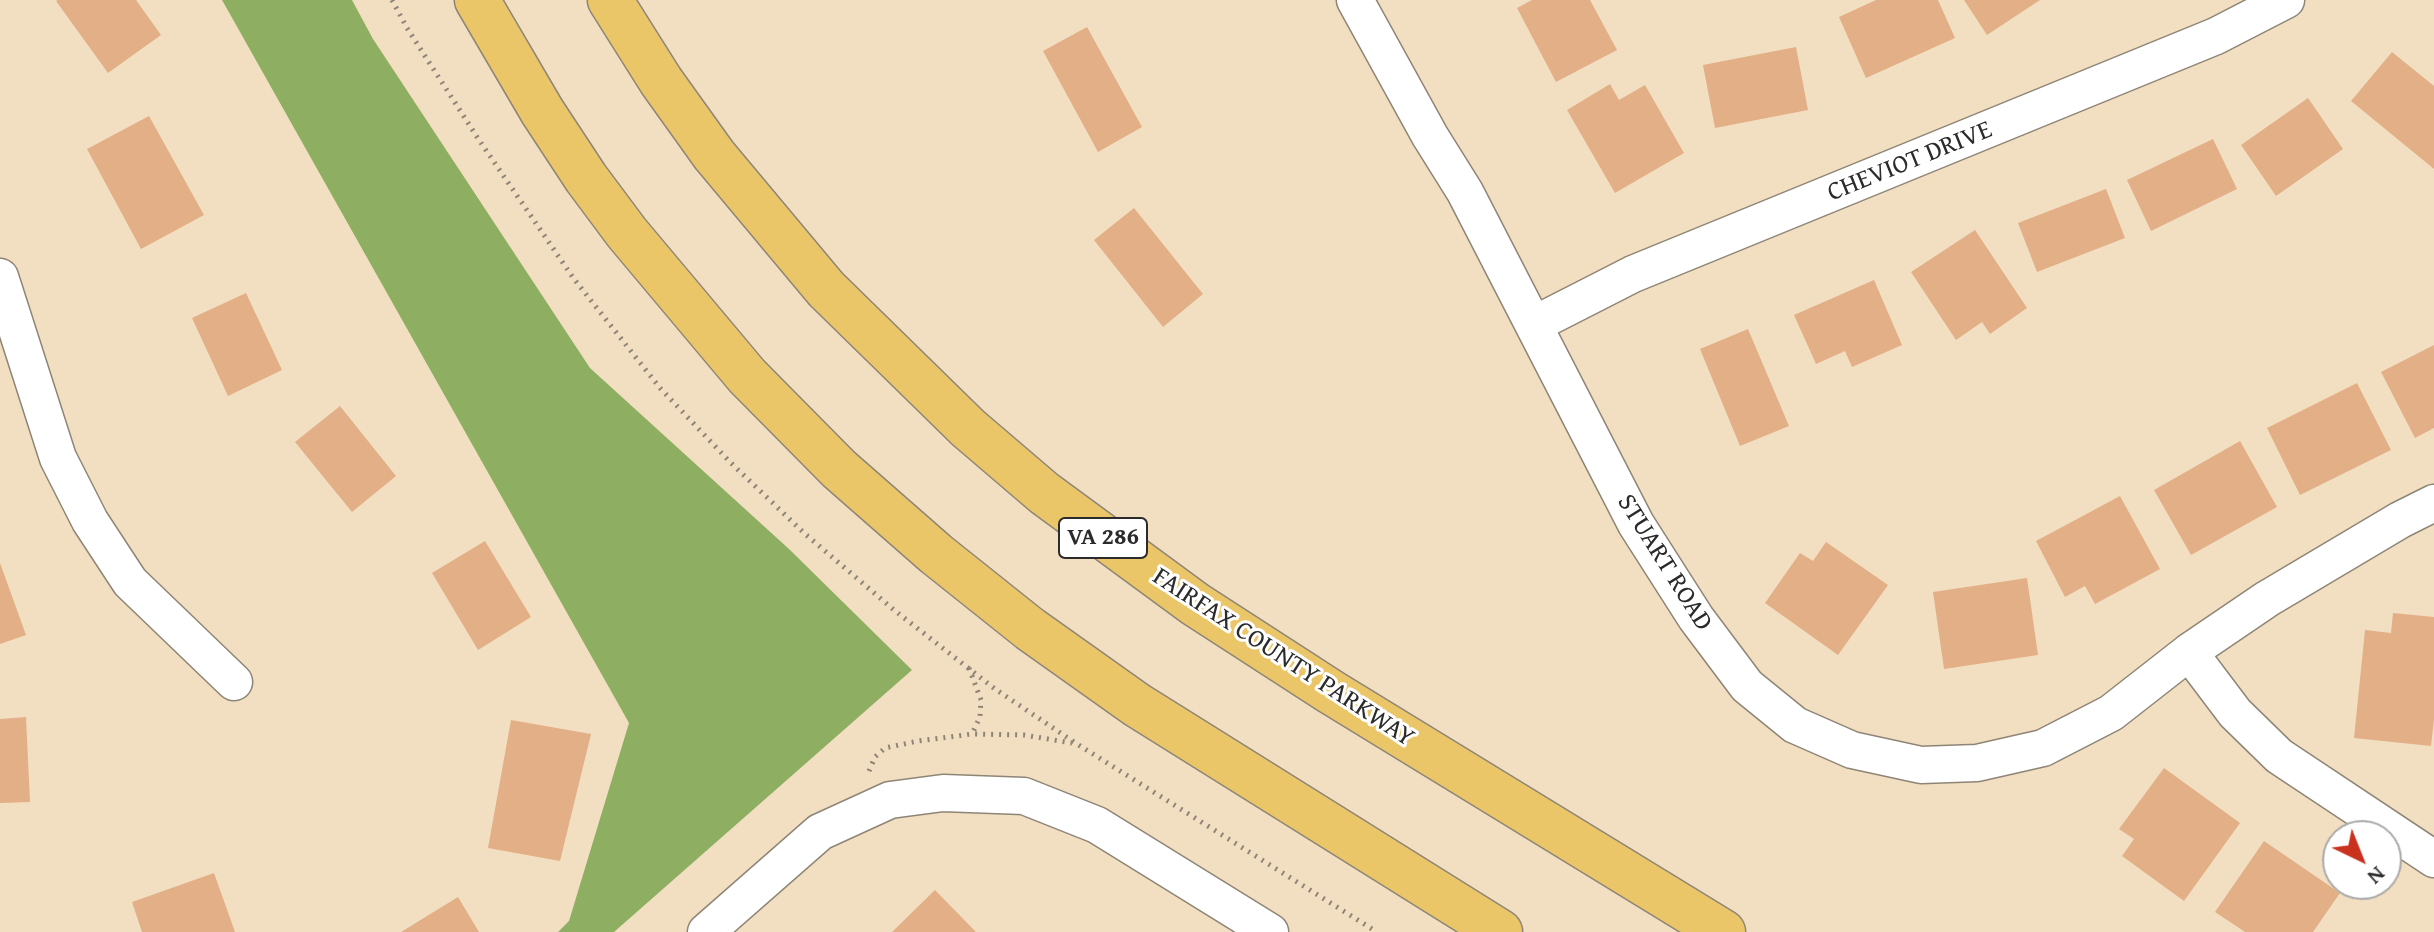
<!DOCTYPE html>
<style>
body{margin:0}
#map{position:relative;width:2434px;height:932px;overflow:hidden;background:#f2dfc2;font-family:"Gentium Book Plus",serif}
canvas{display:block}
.north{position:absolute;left:2322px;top:820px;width:80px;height:80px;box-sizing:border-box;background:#fff;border:2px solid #aaa;border-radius:50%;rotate:137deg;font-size:22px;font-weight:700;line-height:32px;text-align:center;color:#2b2b2b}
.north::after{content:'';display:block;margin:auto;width:28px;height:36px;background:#c8321e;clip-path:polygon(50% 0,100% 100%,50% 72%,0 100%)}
</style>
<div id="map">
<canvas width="2434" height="932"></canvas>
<div class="north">N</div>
</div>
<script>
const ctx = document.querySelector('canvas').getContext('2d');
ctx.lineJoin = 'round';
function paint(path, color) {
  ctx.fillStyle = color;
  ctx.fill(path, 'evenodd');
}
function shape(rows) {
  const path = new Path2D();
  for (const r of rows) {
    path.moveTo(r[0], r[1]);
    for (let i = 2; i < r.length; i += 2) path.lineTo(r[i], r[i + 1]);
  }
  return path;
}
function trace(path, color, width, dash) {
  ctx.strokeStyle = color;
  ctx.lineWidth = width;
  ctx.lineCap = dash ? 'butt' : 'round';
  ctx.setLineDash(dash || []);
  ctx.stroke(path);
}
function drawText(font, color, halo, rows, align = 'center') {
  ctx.font = font + ' "Gentium Book Plus",serif';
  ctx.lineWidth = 6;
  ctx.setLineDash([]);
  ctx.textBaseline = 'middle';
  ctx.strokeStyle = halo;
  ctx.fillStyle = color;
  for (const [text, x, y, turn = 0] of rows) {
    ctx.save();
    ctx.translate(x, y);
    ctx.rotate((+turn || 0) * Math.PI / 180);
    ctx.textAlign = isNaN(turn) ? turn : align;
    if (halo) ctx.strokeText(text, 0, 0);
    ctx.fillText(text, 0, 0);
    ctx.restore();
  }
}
const forest = shape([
 [222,0,352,0,373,39,590,368,789,549,912,670,614,932,558,932,569,921,629,723]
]);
const building = shape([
 [58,0,136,0,161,35,108,73,56,1],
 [1532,0,1590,0,1617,50,1556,82,1517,8],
 [1876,0,1938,0,1955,38,1866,78,1839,17],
 [1964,0,2040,0,1987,35],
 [1087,27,1142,127,1098,152,1043,51],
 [1796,47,1808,110,1715,128,1703,65],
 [2392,52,2434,86,2434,169,2351,101],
 [1610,84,1619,100,1645,85,1684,153,1615,193,1567,110],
 [2308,98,2343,149,2276,196,2241,145],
 [149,116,204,215,141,249,87,149],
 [2213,139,2237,189,2151,231,2127,180],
 [2106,189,2125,238,2037,272,2018,223],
 [1134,208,1203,294,1163,327,1094,240],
 [1975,230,2027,308,1990,334,1982,322,1956,340,1911,272],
 [1874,280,1902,345,1852,367,1845,351,1816,364,1794,315],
 [246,293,282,370,228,396,192,318],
 [1748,329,1789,426,1740,446,1700,349],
 [2434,345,2434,428,2415,438,2381,372],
 [2357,383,2391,450,2300,495,2267,428],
 [340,406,396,476,352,512,295,442],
 [2240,441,2277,507,2191,555,2154,490],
 [2120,496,2160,569,2095,604,2085,586,2065,597,2036,541],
 [485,541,531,617,478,650,432,573],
 [1826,542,1888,585,1838,655,1765,603,1800,553,1813,561],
 [0,563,26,635,0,644],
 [2027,578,2038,655,1944,669,1933,592],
 [2393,613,2434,617,2434,719,2431,746,2354,738,2365,630,2391,633],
 [26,717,30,802,0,803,0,719],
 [511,720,591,734,560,861,488,848],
 [2164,768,2240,823,2184,901,2122,856,2134,839,2119,829],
 [2264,841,2340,893,2313,932,2245,932,2215,912],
 [214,873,235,932,142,932,132,902],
 [935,890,976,932,892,932],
 [458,897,479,932,401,932]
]);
const path = shape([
 [392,0,407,28,479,140,574,279,660,388,730,462,804,533,894,610,995,689,1077,744,1377,932],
 [969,668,981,700,980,717,972,734],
 [869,771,875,757,885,748,918,741,972,734,1024,735,1072,743]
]);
const street = shape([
 [1355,0,1430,136,1465,192,1636,524,1696,618,1747,686,1795,725,1852,750,1921,765,1977,763,2043,748,2111,713,2189,652,2267,599,2400,520,2434,503],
 [0,277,58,458,90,521,130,582,234,682],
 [1535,324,1633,274,2216,36,2286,0],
 [2189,652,2235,713,2279,756,2434,859],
 [706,932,820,832,890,800,943,793,1024,796,1097,825,1270,932]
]);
const highway = shape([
 [477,0,542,111,586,178,627,233,747,376,839,469,936,554,1030,629,1137,705,1500,932],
 [610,0,661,81,714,155,826,289,968,428,1044,493,1195,604,1331,692,1723,932]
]);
const shields = [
 [1103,538,88]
];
const shieldNames = [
 ["VA 286",1103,538]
];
const streetNames = [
 ["CHEVIOT DRIVE",1910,162,-22],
 ["STUART ROAD",1664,563,58],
 ["FAIRFAX COUNTY PARKWAY",1283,658,33]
];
paint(forest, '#8eaf62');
paint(building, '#e2af87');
trace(street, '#8e8576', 39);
trace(highway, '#8e8576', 47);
trace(path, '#8e8576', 5, [2, 6]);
trace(street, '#fff', 36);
trace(highway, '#ebc669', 44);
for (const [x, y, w] of shields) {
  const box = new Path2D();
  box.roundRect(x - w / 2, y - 20, w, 40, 6);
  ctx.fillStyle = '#fff';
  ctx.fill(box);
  trace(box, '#2b2b2b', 2);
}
drawText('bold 24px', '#2b2b2b', null, shieldNames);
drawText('26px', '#2b2b2b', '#fff', streetNames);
</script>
